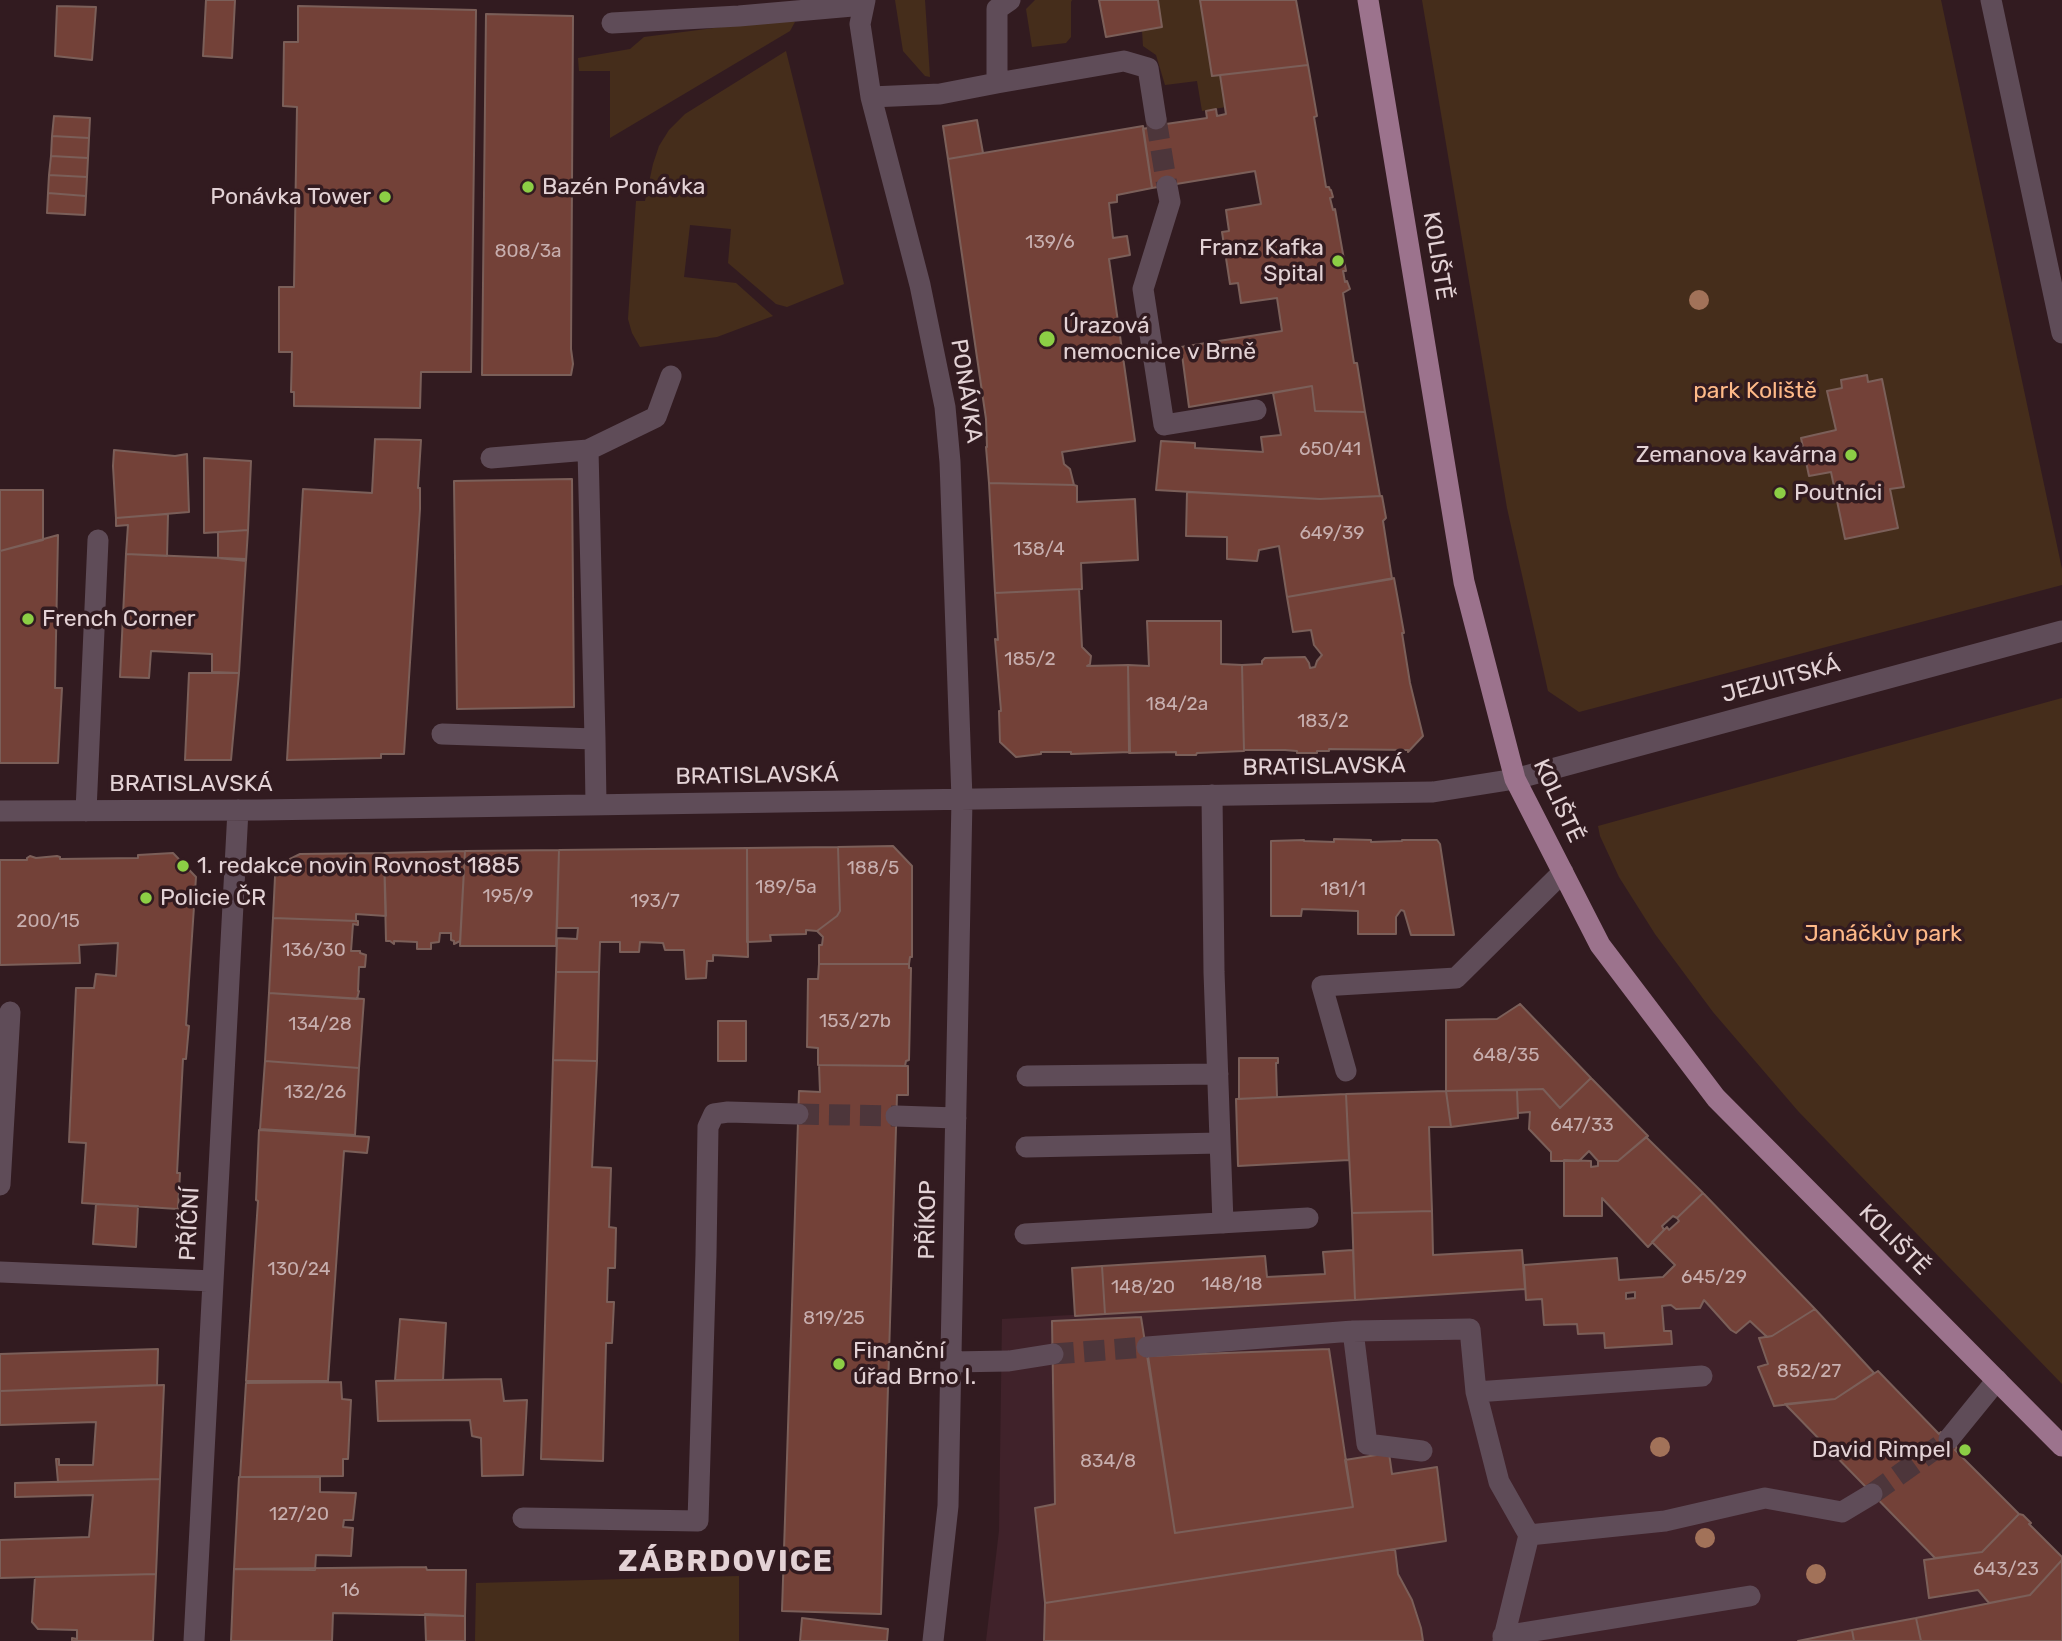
<!DOCTYPE html>
<meta charset="utf-8">
<style>
body{margin:0}
canvas{display:block;background:#321b20}
</style>
<canvas width="2062" height="1641"></canvas>
<script>
const ctx = document.querySelector('canvas').getContext('2d');
ctx.lineJoin = 'round';
function paint(path, color) {
  ctx.fillStyle = color;
  ctx.fill(path, 'evenodd');
}
function shape(rows) {
  const path = new Path2D();
  for (const r of rows) {
    path.moveTo(r[0], r[1]);
    for (let i = 2; i < r.length; i += 2) path.lineTo(r[i], r[i + 1]);
  }
  return path;
}
function trace(path, color, width, dash) {
  ctx.strokeStyle = color;
  ctx.lineWidth = width;
  ctx.lineCap = dash ? 'butt' : 'round';
  ctx.setLineDash(dash || []);
  ctx.stroke(path);
}
function drawText(font, color, halo, rows, align = 'center') {
  ctx.font = font + ' Rubik,sans-serif';
  ctx.lineWidth = 7;
  ctx.setLineDash([]);
  ctx.textBaseline = 'middle';
  ctx.strokeStyle = halo;
  ctx.fillStyle = color;
  for (const [text, x, y, turn = 0] of rows) {
    ctx.save();
    ctx.translate(x, y);
    ctx.rotate((+turn || 0) * Math.PI / 180);
    ctx.textAlign = isNaN(turn) ? turn : align;
    if (halo) ctx.strokeText(text, 0, 0);
    ctx.fillText(text, 0, 0);
    ctx.restore();
  }
}
const built = shape([
 [1525,1289,1526,1300,1542,1299,1545,1325,1577,1324,1578,1334,1604,1333,1606,1348,1671,1343,1671,1331,1664,1331,1662,1306,1671,1305,1676,1309,1699,1308,1704,1300,1731,1330,1736,1333,1742,1329,1750,1321,1767,1337,1759,1338,1768,1364,1758,1368,1774,1406,1785,1404,1935,1558,1924,1561,1929,1598,1978,1590,1989,1603,1799,1641,986,1641,999,1531,1002,1319]
]);
const green = shape([
 [895,0,925,0,930,77,925,76,903,51],
 [1035,0,1072,0,1071,2,1071,37,1066,43,1032,47,1026,9],
 [1158,0,1200,0,1212,76,1220,75,1226,107,1202,111,1197,81,1165,85,1156,55,1143,46,1142,30,1162,27],
 [1422,0,1941,0,2062,569,2062,585,1579,712,1548,691,1507,508],
 [784,19,795,22,790,31,610,138,610,71,579,71,578,58,630,49,644,37],
 [786,51,844,284,787,307,776,304,728,263,731,229,690,225,684,277,736,283,773,316,717,337,640,347,632,333,628,319,636,201,645,201,653,164,659,146,669,130,685,114],
 [2062,698,2062,1384,1798,1111,1713,1012,1655,934,1619,877,1600,836,1598,826],
 [739,1576,739,1641,475,1641,476,1583]
]);
const building = shape([
 [206,0,235,0,232,58,203,56,206,0],
 [1099,0,1158,0,1162,27,1106,37,1099,0],
 [1200,0,1296,0,1308,65,1212,76,1200,0],
 [57,6,96,7,92,60,55,56,57,6],
 [298,6,476,10,471,372,421,372,420,408,294,406,294,392,291,392,292,352,279,352,279,287,294,287,297,107,283,106,284,42,298,42,298,6],
 [486,14,573,16,571,349,573,364,571,375,482,375,486,14],
 [1308,65,1317,116,1314,117,1326,187,1329,187,1330,190,1331,190,1333,197,1330,198,1333,210,1335,209,1346,271,1343,271,1345,282,1347,281,1350,289,1343,293,1354,363,1357,363,1365,412,1315,411,1312,386,1189,407,1181,347,1282,331,1277,298,1241,303,1238,283,1230,284,1222,232,1229,231,1226,210,1261,204,1255,171,1152,188,1143,129,1156,126,1165,118,1166,124,1207,118,1206,111,1216,109,1217,116,1226,114,1220,75,1308,65],
 [54,116,90,118,89,138,52,136,54,116],
 [977,120,983,153,948,159,943,126,977,120],
 [1143,126,1152,188,1117,195,1117,202,1109,203,1113,238,1127,236,1130,255,1109,259,1135,441,1062,452,1064,464,1070,469,1074,485,989,483,986,447,987,447,986,419,948,159,1143,126],
 [52,136,89,138,88,158,51,156,52,136],
 [51,156,88,158,87,177,49,175,51,156],
 [49,175,87,177,86,196,48,193,49,175],
 [48,193,86,196,85,215,47,213,48,193],
 [1867,375,1868,382,1882,379,1904,487,1890,489,1898,528,1845,539,1831,472,1809,476,1801,438,1836,430,1827,391,1842,388,1841,380,1867,375],
 [1312,386,1315,411,1365,412,1380,496,1320,499,1156,490,1161,441,1195,443,1195,448,1263,452,1261,437,1281,435,1273,393,1312,386],
 [375,439,421,440,418,488,420,488,420,509,404,754,381,754,381,758,287,760,303,489,372,493,375,439],
 [114,450,175,456,187,454,189,512,116,518,113,466,114,450],
 [204,458,251,461,248,530,204,533,204,458],
 [572,479,574,707,457,709,454,481,572,479],
 [989,483,1074,485,1077,486,1077,502,1135,499,1138,560,1081,563,1082,589,995,593,989,483],
 [0,490,43,490,43,540,0,551,0,490],
 [1187,492,1320,499,1382,496,1386,518,1383,521,1392,579,1287,597,1279,546,1259,550,1257,561,1227,559,1227,537,1186,536,1187,492],
 [168,514,167,556,126,554,128,525,116,526,116,518,168,514],
 [248,530,246,561,218,558,218,532,248,530],
 [58,535,55,688,62,688,58,763,0,763,0,551,58,535],
 [126,554,246,559,239,673,212,672,212,654,151,651,149,678,120,677,126,554],
 [1394,578,1404,633,1402,633,1410,683,1423,736,1408,752,1408,750,1329,749,1329,751,1317,751,1317,753,1297,753,1297,751,1285,750,1244,750,1242,665,1262,664,1262,661,1265,658,1305,657,1309,663,1310,668,1315,667,1317,661,1322,655,1314,645,1311,630,1293,632,1287,597,1394,578],
 [1079,589,1082,647,1091,656,1090,664,1087,666,1128,665,1130,752,1071,754,1071,752,1041,752,1041,754,1016,757,1000,742,999,711,1001,711,995,639,998,640,995,593,1079,589],
 [1147,621,1221,621,1221,664,1242,665,1244,751,1197,753,1196,755,1176,755,1176,752,1129,753,1128,665,1149,666,1147,621],
 [189,673,239,673,231,760,185,760,189,673],
 [1334,839,1371,840,1371,842,1402,841,1402,840,1437,840,1440,844,1454,935,1411,935,1404,911,1401,910,1396,917,1396,934,1358,934,1358,911,1302,909,1301,916,1271,916,1271,841,1304,840,1304,841,1334,842,1334,839],
 [893,846,912,866,912,957,910,957,909,964,819,964,819,945,822,945,823,937,817,931,837,916,840,911,838,847,893,846],
 [838,847,840,911,837,916,817,931,806,930,806,934,770,935,771,941,747,942,747,848,838,847],
 [747,848,748,957,713,955,713,961,707,961,706,978,686,979,684,950,665,950,663,943,640,942,639,952,620,952,620,942,600,942,599,972,556,972,557,938,577,939,578,928,557,928,559,850,747,848],
 [559,850,556,946,460,946,465,851,559,850],
 [465,851,460,941,454,944,454,941,451,940,451,933,440,933,439,942,431,943,431,949,417,949,417,942,394,941,394,944,390,941,386,941,384,853,465,851],
 [173,853,196,877,186,1025,189,1026,186,1059,183,1059,177,1173,180,1173,178,1209,82,1203,86,1143,69,1142,76,988,94,988,96,974,116,976,118,943,79,945,80,963,0,965,0,860,27,860,27,858,30,856,36,858,57,856,60,857,60,859,138,858,138,855,173,853],
 [384,853,386,916,356,914,356,921,273,918,275,877,290,859,300,854,384,853],
 [273,918,358,921,358,925,353,924,351,951,360,951,360,953,366,955,365,967,359,967,358,991,359,991,357,999,269,993,273,918],
 [819,964,909,964,909,968,911,968,909,1060,906,1061,905,1066,818,1065,818,1048,807,1047,808,979,818,979,819,964],
 [556,972,599,972,597,1061,553,1060,556,972],
 [269,993,364,999,359,1068,265,1061,269,993],
 [1520,1004,1591,1078,1560,1108,1543,1089,1446,1091,1446,1020,1497,1019,1520,1004],
 [718,1021,746,1021,746,1061,718,1061,718,1021],
 [1239,1058,1278,1058,1278,1063,1276,1063,1277,1097,1239,1099,1239,1058],
 [553,1060,597,1061,592,1167,611,1168,609,1227,616,1228,615,1268,608,1268,607,1302,614,1302,612,1343,606,1343,603,1461,541,1459,553,1060],
 [265,1061,359,1068,355,1135,260,1129,265,1061],
 [819,1065,908,1066,908,1095,897,1095,881,1614,782,1611,799,1091,820,1092,819,1065],
 [1591,1078,1648,1136,1618,1161,1598,1161,1589,1151,1579,1161,1551,1161,1551,1152,1529,1129,1530,1112,1518,1113,1517,1090,1543,1089,1560,1108,1591,1078],
 [1517,1090,1518,1118,1451,1127,1446,1091,1517,1090],
 [1446,1091,1451,1127,1429,1127,1432,1211,1352,1213,1346,1094,1446,1091],
 [1346,1094,1349,1160,1238,1166,1236,1099,1346,1094],
 [259,1130,369,1137,367,1153,344,1151,328,1381,246,1381,258,1201,256,1200,259,1130],
 [1646,1137,1703,1193,1677,1218,1673,1216,1662,1226,1664,1230,1648,1247,1602,1198,1602,1216,1564,1216,1564,1160,1591,1161,1591,1167,1598,1166,1598,1161,1618,1161,1646,1137],
 [1703,1193,1815,1309,1772,1336,1767,1337,1750,1321,1736,1333,1731,1330,1704,1300,1700,1308,1676,1309,1671,1305,1662,1306,1664,1331,1671,1331,1672,1344,1605,1348,1604,1333,1578,1334,1577,1324,1544,1325,1542,1299,1526,1300,1524,1265,1617,1258,1619,1280,1663,1277,1675,1265,1652,1242,1667,1227,1669,1230,1679,1221,1677,1218,1703,1193],
 [1635,1292,1635,1298,1626,1299,1626,1293,1635,1292],
 [96,1204,138,1206,136,1247,93,1244,96,1204],
 [1432,1211,1433,1255,1522,1250,1525,1289,1355,1300,1352,1213,1432,1211],
 [1353,1250,1355,1300,1105,1314,1102,1266,1265,1256,1267,1277,1325,1274,1323,1252,1353,1250],
 [1102,1266,1105,1314,1075,1316,1072,1268,1102,1266],
 [1815,1309,1874,1373,1835,1399,1774,1406,1758,1367,1768,1364,1759,1338,1772,1336,1815,1309],
 [1141,1317,1175,1533,1353,1507,1345,1460,1389,1453,1392,1474,1437,1467,1446,1541,1045,1603,1035,1508,1055,1504,1052,1321,1141,1317],
 [400,1319,446,1323,443,1380,395,1380,400,1319],
 [158,1349,157,1385,0,1391,0,1354,158,1349],
 [1329,1349,1353,1507,1175,1533,1148,1356,1329,1349],
 [1878,1371,1939,1434,1941,1432,1949,1439,1957,1448,1955,1450,2019,1514,1982,1552,1935,1558,1785,1404,1835,1399,1878,1371],
 [501,1379,504,1401,527,1400,523,1475,482,1476,481,1438,472,1436,470,1420,378,1421,376,1381,501,1379],
 [341,1382,342,1399,351,1400,348,1459,343,1459,343,1476,240,1477,246,1383,341,1382],
 [164,1385,160,1479,58,1482,56,1459,59,1459,59,1465,93,1465,96,1422,0,1425,0,1391,164,1385],
 [239,1477,320,1477,320,1492,356,1493,353,1520,344,1520,343,1527,353,1528,351,1556,316,1555,315,1570,234,1569,239,1477],
 [160,1479,156,1574,0,1578,0,1540,89,1537,93,1495,15,1497,15,1483,160,1479],
 [2019,1514,2023,1515,2031,1523,2029,1524,2062,1557,2062,1560,2030,1595,1989,1603,1978,1590,1929,1598,1924,1560,1982,1552,2019,1514],
 [1395,1549,1398,1574,1412,1600,1421,1628,1423,1641,1044,1641,1045,1603,1395,1549],
 [2062,1560,2062,1641,1921,1641,1916,1618,2030,1595,2062,1560],
 [426,1567,427,1570,466,1570,465,1616,333,1613,332,1641,231,1641,234,1569,426,1567],
 [156,1574,153,1641,72,1641,72,1638,77,1639,77,1630,38,1629,32,1622,35,1577,156,1574],
 [425,1614,465,1616,465,1641,426,1641,425,1614],
 [802,1618,888,1629,887,1641,800,1641,802,1618],
 [1916,1618,1921,1641,1854,1641,1852,1630,1916,1618],
 [1852,1630,1854,1641,1798,1641,1852,1630]
]);
const minorTunnel = shape([
 [1156,119,1167,186],
 [798,1114,896,1116],
 [1053,1354,1147,1347],
 [1872,1494,1949,1439]
]);
const minor = shape([
 [865,0,860,24,871,97,920,285,945,407,950,462,962,799,948,1506,933,1641],
 [1991,0,2062,333],
 [612,23,739,16,864,5],
 [997,83,1124,61,1148,68,1156,119],
 [871,97,940,94,997,83,997,9,1010,0],
 [1167,186,1170,202,1143,289,1164,425,1256,410],
 [491,458,588,450],
 [442,734,595,739,588,450,656,417,671,376],
 [595,739,596,805],
 [1212,795,1214,972,1223,1223],
 [0,811,260,810,1433,792,1515,779,2062,631],
 [86,811,98,540],
 [1346,1071,1322,986,1456,978,1563,872],
 [1027,1076,1218,1074],
 [896,1116,956,1118],
 [1026,1147,1220,1143],
 [0,1185,10,1012],
 [1025,1234,1308,1218],
 [0,1272,213,1281],
 [1353,1331,1367,1444,1422,1451],
 [1147,1347,1353,1331,1470,1329,1476,1392,1499,1482,1529,1535,1503,1641],
 [951,1362,1009,1361,1053,1354],
 [1476,1392,1702,1376],
 [1949,1439,1997,1380],
 [523,1518,698,1521,706,1255,708,1127,714,1114,728,1112,798,1114],
 [1529,1535,1665,1521,1765,1498,1842,1512,1872,1494],
 [1503,1636,1750,1596],
 [194,1641,238,810]
]);
const major = shape([
 [1368,0,1464,582,1515,779,1600,945,1716,1098,2062,1446]
]);
const trees = [
 [1699,300],
 [1660,1447],
 [1705,1538],
 [1816,1574]
];
const markers = [
 [528,187,7,"#8cce45"],
 [385,197,7,"#8cce45"],
 [1338,261,7,"#8cce45"],
 [1047,339,9,"#8cce45"],
 [1851,455,7,"#8cce45"],
 [1780,493,7,"#8cce45"],
 [28,619,7,"#8cce45"],
 [183,866,7,"#8cce45"],
 [146,898,7,"#8cce45"],
 [839,1364,7,"#8cce45"],
 [1965,1450,7,"#8cce45"]
];
const numberNames = [
 ["139/6",1050,243],
 ["808/3a",528,252],
 ["650/41",1330,450],
 ["649/39",1332,534],
 ["138/4",1039,550],
 ["185/2",1030,660],
 ["184/2a",1177,705],
 ["183/2",1323,722],
 ["188/5",873,869],
 ["189/5a",786,888],
 ["181/1",1343,890],
 ["195/9",508,897],
 ["193/7",655,902],
 ["200/15",48,922],
 ["136/30",314,951],
 ["153/27b",855,1022],
 ["134/28",320,1025],
 ["648/35",1506,1056],
 ["132/26",315,1093],
 ["647/33",1582,1126],
 ["130/24",299,1270],
 ["645/29",1714,1278],
 ["148/18",1232,1285],
 ["148/20",1143,1288],
 ["819/25",834,1319],
 ["852/27",1809,1372],
 ["834/8",1108,1462],
 ["127/20",299,1515],
 ["643/23",2006,1570],
 ["16",350,1591]
];
const poiNames = [
 ["Bazén Ponávka",542,187],
 ["Ponávka Tower",371,197,"right"],
 ["Franz Kafka",1324,248,"right"],
 ["Spital",1324,274,"right"],
 ["Úrazová",1063,326],
 ["nemocnice v Brně",1063,352],
 ["Zemanova kavárna",1837,455,"right"],
 ["Poutníci",1794,493],
 ["French Corner",42,619],
 ["1. redakce novin Rovnost 1885",197,866],
 ["Policie ČR",160,898],
 ["Finanční",853,1351],
 ["úřad Brno I.",853,1377],
 ["David Rimpel",1951,1450,"right"]
];
const streetNames = [
 ["KOLIŠTĚ",1437,256,81],
 ["PONÁVKA",966,391,81],
 ["JEZUITSKÁ",1781,680,-15],
 ["BRATISLAVSKÁ",1324,767,-1],
 ["BRATISLAVSKÁ",757,776,-1],
 ["BRATISLAVSKÁ",191,784],
 ["KOLIŠTĚ",1558,801,65],
 ["PŘÍKOP",928,1220,-89],
 ["PŘÍČNÍ",190,1224,-87],
 ["KOLIŠTĚ",1894,1240,45]
];
const parkNames = [
 ["park Koliště",1755,391],
 ["Janáčkův park",1883,934]
];
const districtNames = [
 ["ZÁBRDOVICE",726,1562]
];
paint(built, '#40222a');
paint(green, '#452d1b');
paint(building, '#734138');
trace(building, '#7b5f59', 2);
trace(minorTunnel, '#4d363b', 21, [21, 10]);
trace(minor, '#5f4c58', 21);
trace(major, '#9c738d', 21);
ctx.fillStyle = '#a27259';
for (const [x, y] of trees) {
  ctx.beginPath();
  ctx.arc(x, y, 10, 0, 2 * Math.PI);
  ctx.fill();
}
for (const [x, y, r, color] of markers) {
  const dot = new Path2D();
  dot.arc(x, y, r, 0, 2 * Math.PI);
  ctx.fillStyle = color;
  ctx.fill(dot);
  trace(dot, '#321b20', 2.5);
}
drawText('19px', '#c7aeae', null, numberNames);
drawText('23px', '#e3d2d5', '#321b20', poiNames, 'left');
drawText('23px', '#e3d2d5', '#321b20', streetNames);
drawText('23px', '#feb988', '#321b20', parkNames);
ctx.letterSpacing = '2px';
drawText('bold 30px', '#e3d2d5', '#321b20', districtNames);
ctx.letterSpacing = '0px';
</script>
